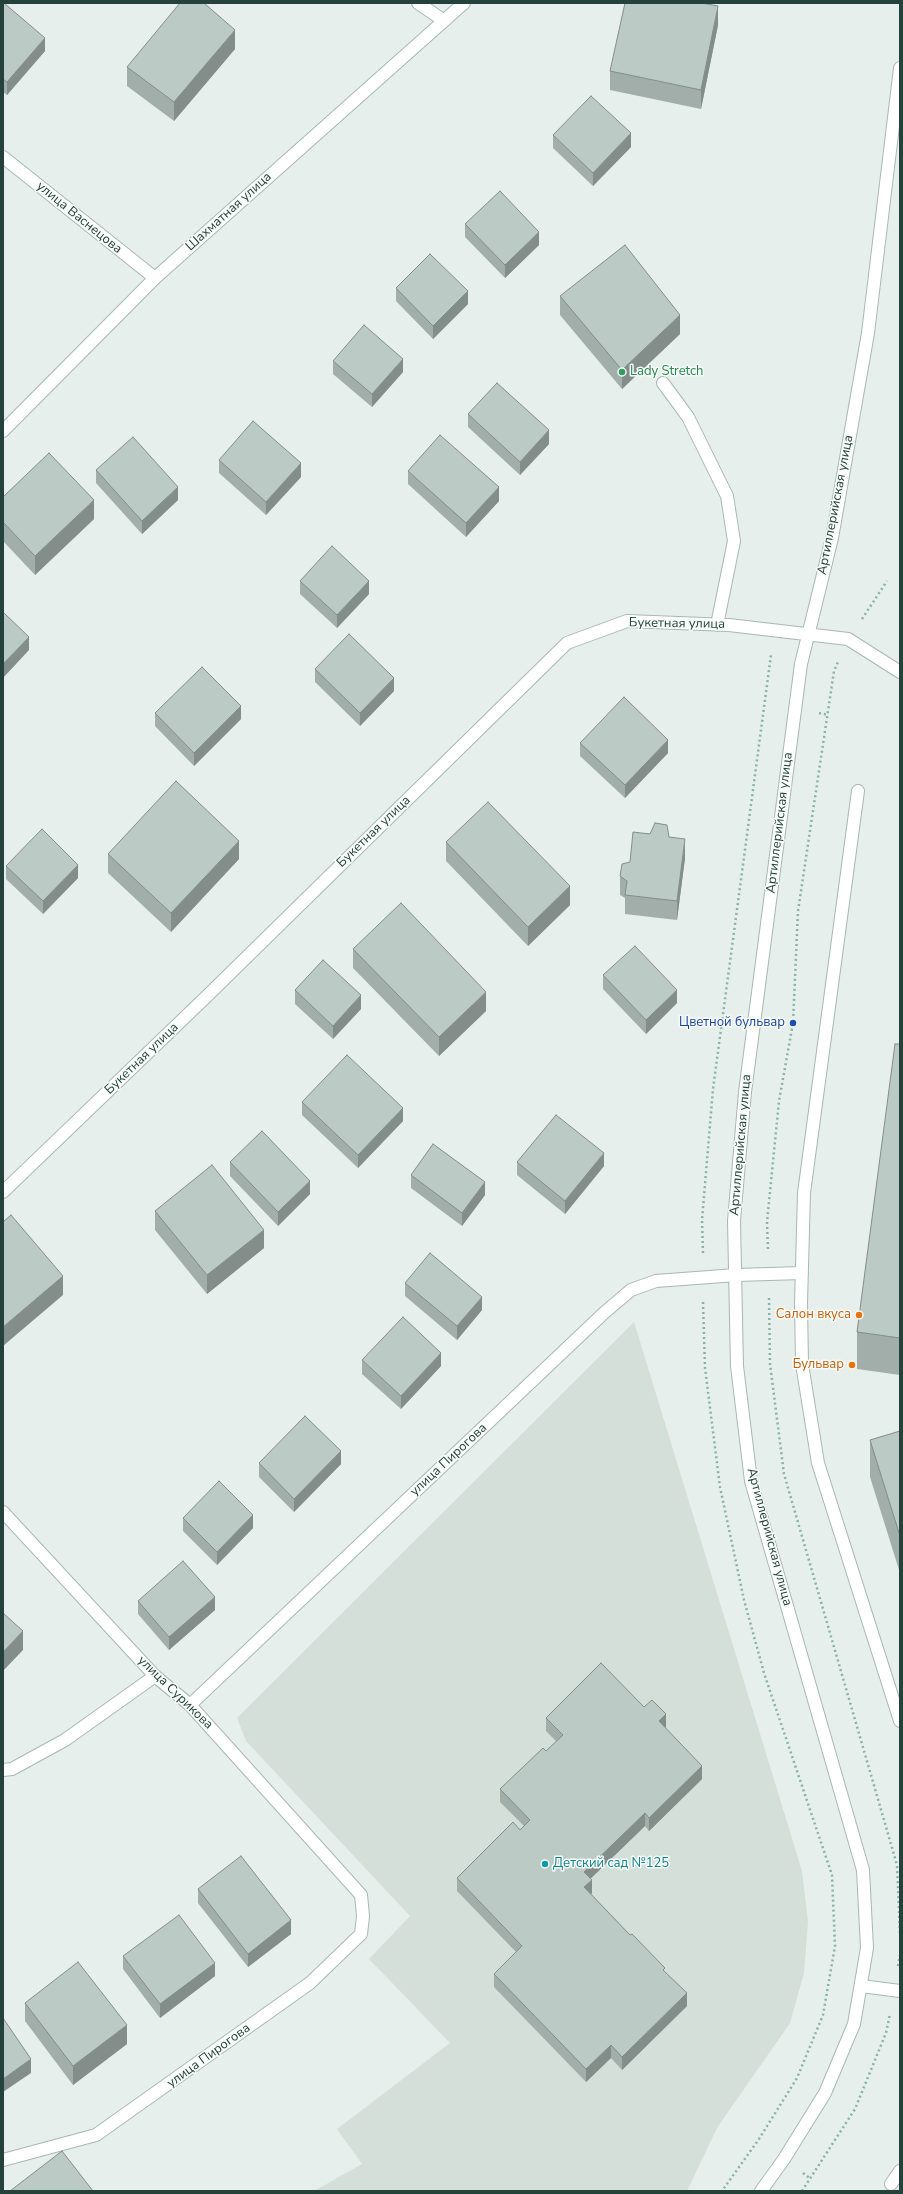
<!DOCTYPE html>
<meta charset="utf-8">
<style>
body{margin:0}
#map{position:relative;width:903px;height:2194px;overflow:hidden;background:#e6efeb;font-family:"Nunito Sans",sans-serif}
canvas{display:block}
.frame{position:absolute;inset:0;border:4px solid #24423a;pointer-events:none}
</style>
<div id="map">
<canvas width="903" height="2194"></canvas>
<div class="frame"></div>
</div>
<script>
const ctx = document.querySelector('canvas').getContext('2d');
ctx.lineJoin = 'round';
function paint(path, color) {
  ctx.fillStyle = color;
  ctx.fill(path, 'evenodd');
}
function shape(rows) {
  const path = new Path2D();
  for (const r of rows) {
    path.moveTo(r[0], r[1]);
    for (let i = 2; i < r.length; i += 2) path.lineTo(r[i], r[i + 1]);
  }
  return path;
}
function trace(path, color, width, dash) {
  ctx.strokeStyle = color;
  ctx.lineWidth = width;
  ctx.lineCap = dash ? 'butt' : 'round';
  ctx.setLineDash(dash || []);
  ctx.stroke(path);
}
function drawText(font, color, halo, rows, align = 'center') {
  ctx.font = font + ' "Nunito Sans",sans-serif';
  ctx.lineWidth = 3;
  ctx.setLineDash([]);
  ctx.textBaseline = 'middle';
  ctx.strokeStyle = halo;
  ctx.fillStyle = color;
  for (const [text, x, y, turn = 0] of rows) {
    ctx.save();
    ctx.translate(x, y);
    ctx.rotate((+turn || 0) * Math.PI / 180);
    ctx.textAlign = isNaN(turn) ? turn : align;
    if (halo) ctx.strokeText(text, 0, 0);
    ctx.fillText(text, 0, 0);
    ctx.restore();
  }
}
const built = shape([
 [634,1322,802,1871,808,1922,804,1973,790,2023,717,2128,687,2191,314,2191,362,2164,337,2129,450,2043,369,1959,410,1916,246,1741,237,1718]
]);
const path = shape([
 [862,619,887,581],
 [819,713,828,715],
 [768,1249,767,1222,779,1101,793,1023,798,911,834,671,838,662],
 [703,1253,702,1220,713,1089,771,655],
 [769,1298,770,1364,784,1474,897,1865,900,1934],
 [703,1302,705,1368,720,1487,744,1600,764,1673,832,1875,835,1946,823,2015,797,2078,759,2139,722,2191],
 [898,1966,900,1955],
 [803,2173,811,2179],
 [802,2191,855,2109,886,2033,890,2014]
]);
const minor = shape([
 [418,3,443,20],
 [3,157,155,278],
 [663,383,688,417,727,496,734,541,717,625],
 [3,431,155,278,464,3],
 [858,791,804,1193,801,1303,802,1364,818,1463,900,1721],
 [3,1192,206,997,567,643,627,621,729,625,848,639,900,672],
 [3,1512,155,1676,190,1705,361,1895,363,1916,361,1934,310,1983,96,2135,3,2160],
 [190,1705,605,1312,631,1290,656,1281,736,1275,802,1273],
 [3,1770,12,1769,65,1740,155,1676],
 [861,1986,900,1991],
 [891,2184,900,2171],
 [761,2191,784,2159,825,2093,854,2024,867,1948,863,1870,751,1481,737,1366,734,1221,745,1092,801,664,832,538,868,333,900,68]
]);
const wall = shape([
 [3,3,45,51,7,95,3,92],
 [718,25,701,109,610,90,610,71],
 [235,49,174,121,127,86,127,67],
 [553,135,631,147,593,186,553,148],
 [465,224,539,245,505,278,465,237],
 [396,288,468,304,433,339,396,301],
 [560,296,680,334,622,389,560,315],
 [333,361,403,372,372,407,333,374],
 [468,414,549,444,520,475,468,427],
 [219,460,301,477,266,515,219,473],
 [96,470,178,500,142,534,96,483],
 [408,471,499,501,466,537,408,484],
 [3,497,94,519,35,575,3,541],
 [300,581,369,594,337,628,300,594],
 [315,669,394,691,360,726,315,682],
 [155,713,241,719,194,766,155,726],
 [580,743,668,753,625,798,580,756],
 [669,837,685,858,677,920,625,914,625,898,620,895,620,876,630,862],
 [446,842,570,905,528,946,446,861],
 [108,854,239,859,171,932,108,873],
 [6,866,78,878,43,914,6,879],
 [353,949,486,1011,439,1056,353,968],
 [603,975,677,1003,646,1034,603,989],
 [295,990,361,1009,333,1039,295,1004],
 [900,1044,900,1375,857,1369,857,1332],
 [302,1102,403,1121,358,1168,302,1115],
 [230,1162,310,1194,278,1226,230,1176],
 [517,1162,604,1166,565,1214,517,1175],
 [411,1175,485,1195,462,1226,411,1188],
 [155,1211,264,1248,207,1294,155,1230],
 [405,1283,482,1310,457,1340,405,1296],
 [362,1360,441,1366,401,1409,362,1374],
 [900,1431,900,1573,870,1477,870,1440],
 [259,1463,341,1464,294,1512,259,1477],
 [183,1518,253,1528,217,1565,183,1531],
 [138,1601,215,1610,169,1650,138,1614],
 [644,1707,666,1727,665,1728,702,1779,649,1831,645,1826,591,1878,592,1893,591,1894,665,1972,687,2006,622,2070,611,2058,586,2082,494,1987,494,1974,516,1952,457,1891,457,1878,520,1830,524,1826,500,1802,500,1789,546,1751,557,1742,546,1731,546,1718],
 [198,1889,291,1934,248,1967,198,1903],
 [123,1956,215,1976,160,2018,123,1969],
 [25,2003,127,2044,73,2085,25,2021]
]);
const shadedWall = shape([
 [718,6,718,25,701,109,701,90],
 [235,30,235,49,174,121,174,102],
 [45,38,45,51,7,95,7,82],
 [631,133,631,147,593,186,593,173],
 [539,232,539,245,505,278,505,265],
 [468,291,468,304,433,339,433,326],
 [680,315,680,334,622,389,622,370],
 [403,359,403,372,372,407,372,394],
 [549,430,549,444,520,475,520,462],
 [301,463,301,477,266,515,266,502],
 [178,487,178,500,142,534,142,521],
 [499,487,499,501,466,537,466,523],
 [94,500,94,519,35,575,35,556],
 [369,581,369,594,337,628,337,615],
 [29,637,29,650,3,678,3,664],
 [394,678,394,691,360,726,360,713],
 [241,706,241,719,194,766,194,753],
 [668,740,668,753,625,798,625,785],
 [685,839,685,858,677,920,677,901],
 [239,841,239,859,171,932,171,913],
 [78,865,78,878,43,914,43,901],
 [570,886,570,905,528,946,528,927],
 [677,990,677,1003,646,1034,646,1020],
 [486,992,486,1011,439,1056,439,1037],
 [361,995,361,1009,333,1039,333,1026],
 [403,1108,403,1121,358,1168,358,1155],
 [604,1153,604,1166,565,1214,565,1201],
 [310,1181,310,1194,278,1226,278,1212],
 [485,1182,485,1195,462,1226,462,1213],
 [264,1230,264,1248,207,1294,207,1275],
 [63,1276,63,1295,3,1346,3,1327],
 [482,1297,482,1310,457,1340,457,1326],
 [441,1353,441,1366,401,1409,401,1396],
 [341,1451,341,1464,294,1512,294,1499],
 [253,1515,253,1528,217,1565,217,1552],
 [215,1597,215,1610,169,1650,169,1637],
 [23,1631,23,1650,3,1671,3,1652],
 [666,1714,666,1727,659,1734,659,1721],
 [702,1766,702,1779,649,1831,649,1818],
 [645,1813,645,1826,584,1885,584,1872],
 [592,1880,592,1893,584,1901,584,1887],
 [291,1920,291,1934,248,1967,248,1954],
 [215,1963,215,1976,160,2018,160,2004],
 [687,1993,687,2006,622,2070,622,2057],
 [127,2025,127,2044,73,2085,73,2066],
 [611,2045,611,2058,586,2082,586,2069],
 [31,2059,31,2073,3,2092,3,2079]
]);
const building = shape([
 [3,3,4,3,45,38,7,82,3,79,3,3],
 [180,3,204,3,235,30,174,102,127,67,180,3],
 [625,3,702,3,718,6,701,90,610,71,625,3],
 [591,96,631,133,593,173,553,135,591,96],
 [500,191,539,232,505,265,465,224,500,191],
 [625,245,680,315,622,370,560,296,625,245],
 [430,254,468,291,433,326,396,288,430,254],
 [364,325,403,359,372,394,333,361,364,325],
 [497,383,549,430,520,462,468,414,497,383],
 [253,421,301,463,266,502,219,460,253,421],
 [440,435,499,487,466,523,408,471,440,435],
 [133,437,178,487,142,521,96,470,133,437],
 [49,453,94,500,35,556,3,522,3,497,49,453],
 [332,546,369,581,337,615,300,581,332,546],
 [3,612,29,637,3,664,3,612],
 [349,634,394,678,360,713,315,669,349,634],
 [202,667,241,706,194,753,155,713,202,667],
 [624,697,668,740,625,785,580,743,624,697],
 [176,781,239,841,171,913,108,854,176,781],
 [488,802,570,886,528,927,446,842,488,802],
 [655,823,667,825,669,837,685,839,677,901,625,895,627,881,620,876,622,864,630,862,633,832,650,834,655,823],
 [42,829,78,865,43,901,6,866,42,829],
 [401,903,486,992,439,1037,353,949,401,903],
 [635,946,677,990,646,1020,603,975,635,946],
 [323,960,361,995,333,1026,295,990,323,960],
 [895,1044,900,1044,900,1338,857,1332,895,1044],
 [347,1055,403,1108,358,1155,302,1102,347,1055],
 [556,1115,604,1153,565,1201,517,1162,556,1115],
 [262,1131,310,1181,278,1212,230,1162,262,1131],
 [433,1144,485,1182,462,1213,411,1175,433,1144],
 [212,1165,264,1230,207,1275,155,1211,212,1165],
 [11,1215,63,1276,3,1327,3,1222,11,1215],
 [430,1253,482,1297,457,1326,405,1283,430,1253],
 [403,1317,441,1353,401,1396,362,1360,403,1317],
 [305,1416,341,1451,294,1499,259,1463,305,1416],
 [900,1431,900,1536,870,1440,900,1431],
 [219,1481,253,1515,217,1552,183,1518,219,1481],
 [183,1561,215,1597,169,1637,138,1601,183,1561],
 [3,1613,23,1631,3,1652,3,1613],
 [601,1663,644,1707,652,1700,666,1714,659,1721,702,1766,649,1818,645,1813,584,1872,592,1880,584,1887,630,1935,632,1934,665,1968,663,1970,687,1993,622,2057,611,2045,586,2069,494,1974,522,1946,457,1878,513,1822,520,1830,530,1820,500,1789,543,1748,546,1751,563,1735,546,1718,601,1663],
 [241,1856,291,1920,248,1954,198,1889,241,1856],
 [179,1915,215,1963,160,2004,123,1956,179,1915],
 [78,1962,127,2025,73,2066,25,2003,78,1962],
 [3,2018,31,2059,3,2079,3,2018],
 [62,2151,93,2191,10,2191,62,2151]
]);
const markers = [
 [622,372,4,"#2e9e5b"],
 [793,1023,4,"#1a4fb4"],
 [859,1315,4,"#e8710a"],
 [852,1365,4,"#e8710a"],
 [545,1864,4,"#0f9aa8"]
];
const streetNames = [
 ["Шахматная улица",229,212,-42],
 ["улица Васнецова",79,218,39],
 ["Артиллерийская улица",836,505,-79],
 ["Букетная улица",677,624,1],
 ["Артиллерийская улица",780,823,-83],
 ["Букетная улица",374,832,-44],
 ["Букетная улица",142,1059,-44],
 ["Артиллерийская улица",741,1145,-85],
 ["улица Пирогова",449,1460,-43],
 ["Артиллерийская улица",769,1537,75],
 ["улица Сурикова",175,1693,44],
 ["улица Пирогова",209,2056,-36]
];
const leisureNames = [
 ["Lady Stretch",630,372]
];
const transitNames = [
 ["Цветной бульвар",785,1023]
];
const foodNames = [
 ["Салон вкуса",851,1315],
 ["Бульвар",844,1365]
];
const cultureNames = [
 ["Детский сад №125",553,1864]
];
paint(built, '#d4dfda');
trace(minor, '#a8b8b2', 14);
trace(path, '#86b3a5', 2.5, [2, 3]);
trace(minor, '#fff', 12);
paint(wall, '#a1aea9');
paint(shadedWall, '#838d89');
paint(building, '#bbcac4');
trace(building, '#838d89', 1);
for (const [x, y, r, color] of markers) {
  const dot = new Path2D();
  dot.arc(x, y, r, 0, 2 * Math.PI);
  ctx.fillStyle = color;
  ctx.fill(dot);
  trace(dot, '#f7fbf9', 1.5);
}
drawText('13px', '#24423a', '#f7fbf9', streetNames);
drawText('13px', '#27864d', '#f7fbf9', leisureNames, 'left');
drawText('13px', '#164399', '#f7fbf9', transitNames, 'right');
drawText('13px', '#c56008', '#f7fbf9', foodNames, 'right');
drawText('13px', '#0d838f', '#f7fbf9', cultureNames, 'left');
</script>
